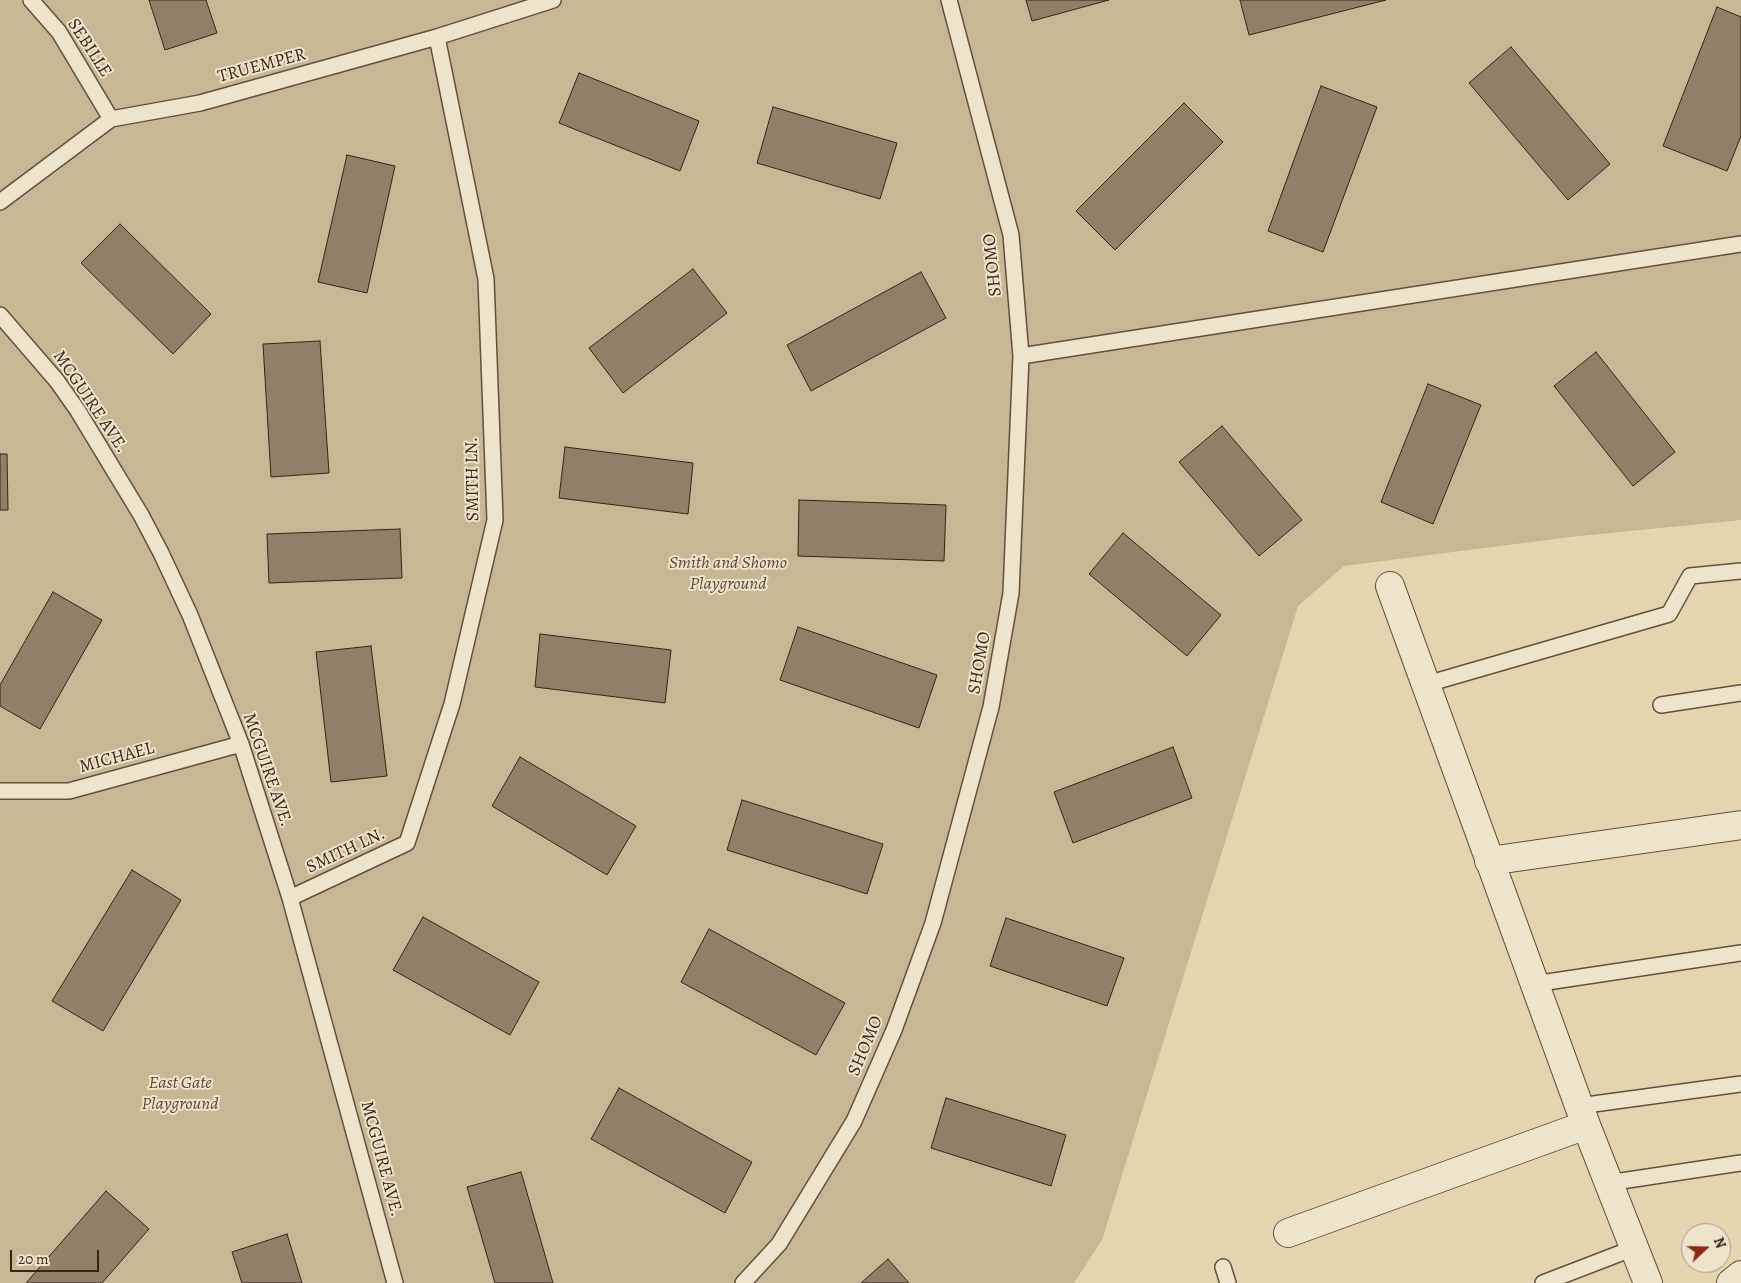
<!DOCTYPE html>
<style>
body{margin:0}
#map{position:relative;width:1741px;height:1283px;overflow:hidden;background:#e5d5af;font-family:Alegreya,serif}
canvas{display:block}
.north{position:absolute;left:1681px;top:1223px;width:50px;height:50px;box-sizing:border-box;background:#eee4cb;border:1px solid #a59783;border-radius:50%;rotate:69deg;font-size:14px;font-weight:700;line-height:20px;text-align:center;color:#372418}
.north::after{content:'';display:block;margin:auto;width:18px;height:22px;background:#8f2418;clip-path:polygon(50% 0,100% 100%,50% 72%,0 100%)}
.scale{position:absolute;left:10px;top:1250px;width:89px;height:22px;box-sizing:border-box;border:2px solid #372418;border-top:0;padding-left:6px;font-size:15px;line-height:18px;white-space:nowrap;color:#372418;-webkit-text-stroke:4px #eee4cb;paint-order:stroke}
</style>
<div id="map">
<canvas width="1741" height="1283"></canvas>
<div class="north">N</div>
<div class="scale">20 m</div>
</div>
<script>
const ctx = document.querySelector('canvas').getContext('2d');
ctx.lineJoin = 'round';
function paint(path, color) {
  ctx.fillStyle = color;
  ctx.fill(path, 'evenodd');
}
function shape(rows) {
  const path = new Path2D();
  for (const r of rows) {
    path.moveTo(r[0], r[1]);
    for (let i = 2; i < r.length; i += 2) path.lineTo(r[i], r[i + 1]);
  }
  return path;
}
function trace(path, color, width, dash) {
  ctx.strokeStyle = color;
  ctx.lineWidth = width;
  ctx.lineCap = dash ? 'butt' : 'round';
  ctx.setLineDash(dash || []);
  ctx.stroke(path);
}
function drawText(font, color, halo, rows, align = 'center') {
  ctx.font = font + ' Alegreya,serif';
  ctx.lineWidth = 4;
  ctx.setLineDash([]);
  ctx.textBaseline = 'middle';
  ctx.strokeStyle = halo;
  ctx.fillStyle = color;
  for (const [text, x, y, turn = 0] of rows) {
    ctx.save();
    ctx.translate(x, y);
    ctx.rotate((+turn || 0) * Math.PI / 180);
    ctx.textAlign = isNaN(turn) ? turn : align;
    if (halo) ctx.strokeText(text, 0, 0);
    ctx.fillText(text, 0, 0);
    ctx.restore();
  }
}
const green = shape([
 [0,0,1741,0,1741,520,1570,537,1344,566,1298,606,1102,1240,1074,1283,0,1283]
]);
const building = shape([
 [149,0,206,0,217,33,165,50,149,0],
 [1026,0,1109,0,1032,21,1026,0],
 [1240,0,1386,0,1249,35,1240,0],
 [1717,7,1741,17,1741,136,1727,171,1663,146,1717,7],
 [1511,47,1610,164,1568,200,1469,83,1511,47],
 [579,73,699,121,680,171,559,123,579,73],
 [1321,86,1377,107,1323,252,1268,231,1321,86],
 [1184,103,1223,142,1115,250,1076,211,1184,103],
 [773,107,897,143,880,199,757,163,773,107],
 [347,155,395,166,367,293,318,282,347,155],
 [120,224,211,314,173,354,81,263,120,224],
 [693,269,727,313,623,393,589,348,693,269],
 [921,272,946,318,811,391,787,345,921,272],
 [320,341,329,473,271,477,263,344,320,341],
 [1596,352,1675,452,1633,486,1554,386,1596,352],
 [1428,384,1481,405,1433,524,1381,502,1428,384],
 [1222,426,1302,520,1259,556,1179,462,1222,426],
 [565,447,693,463,688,514,559,498,565,447],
 [0,454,7,454,8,510,0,510,0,454],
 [799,500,946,505,944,561,798,556,799,500],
 [400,529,402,578,269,583,267,534,400,529],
 [1123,533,1221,615,1187,656,1089,574,1123,533],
 [53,592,102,620,40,729,0,706,0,685,53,592],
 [798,627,937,675,919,728,780,680,798,627],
 [540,634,671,650,665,703,535,687,540,634],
 [371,646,387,776,331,782,316,652,371,646],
 [1173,747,1192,798,1073,843,1054,792,1173,747],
 [520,757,636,826,607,875,492,806,520,757],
 [742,800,883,844,867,894,727,850,742,800],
 [132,870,181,900,103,1031,52,1001,132,870],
 [423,917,539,982,510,1035,393,970,423,917],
 [1006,918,1124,958,1107,1006,990,966,1006,918],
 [709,929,845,1003,816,1055,681,982,709,929],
 [619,1088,752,1162,725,1213,591,1139,619,1088],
 [946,1098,1066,1135,1051,1186,931,1148,946,1098],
 [521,1172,553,1283,495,1283,467,1187,521,1172],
 [106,1191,149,1229,102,1283,26,1283,106,1191],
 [287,1234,302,1283,242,1283,232,1252,287,1234],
 [888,1259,909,1283,861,1283,888,1259]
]);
const service = shape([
 [31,0,59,32,111,119],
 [0,202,111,119,200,103,437,37,553,0],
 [0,315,57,381,78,411,141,515,161,553,190,615,241,744,290,898,395,1283],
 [1021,356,1741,244],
 [1427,684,1669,614,1690,576,1741,571],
 [1661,705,1741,693],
 [0,791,69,791,241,744],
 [290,898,407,843,452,704,495,520,486,279,437,37],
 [1534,984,1741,953],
 [1579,1106,1741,1084],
 [1608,1183,1741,1163],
 [1223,1267,1228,1283],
 [743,1283,779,1244,854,1121,894,1030,933,923,991,707,1011,593,1021,356,1011,235,949,0],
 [1543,1283,1634,1248]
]);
const minor = shape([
 [1390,586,1586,1125,1648,1283],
 [1489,861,1741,825],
 [1288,1233,1586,1125],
 [1731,1283,1741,1275]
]);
const streetNames = [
 ["SEBILLE",89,48,57],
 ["TRUEMPER",262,66,-15],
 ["SHOMO",993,265,-96],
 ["MCGUIRE AVE.",90,402,56],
 ["SMITH LN.",473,479,-91],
 ["SHOMO",980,663,-80],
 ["MICHAEL",117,758,-15],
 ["MCGUIRE AVE.",267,770,71],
 ["SMITH LN.",346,851,-25],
 ["SHOMO",866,1046,-67],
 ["MCGUIRE AVE.",381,1159,75]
];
const parkNames = [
 ["Smith and Shomo",728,564],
 ["Playground",728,585],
 ["East Gate",180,1084],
 ["Playground",180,1105]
];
paint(green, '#c7b795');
paint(building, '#918067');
trace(building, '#372418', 1);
trace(service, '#62503e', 18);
trace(minor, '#62503e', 30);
trace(service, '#eee4cb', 15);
trace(minor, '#eee4cb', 28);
drawText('18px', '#372418', '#eee4cb', streetNames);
drawText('italic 18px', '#5b4937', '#eee4cb', parkNames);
</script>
